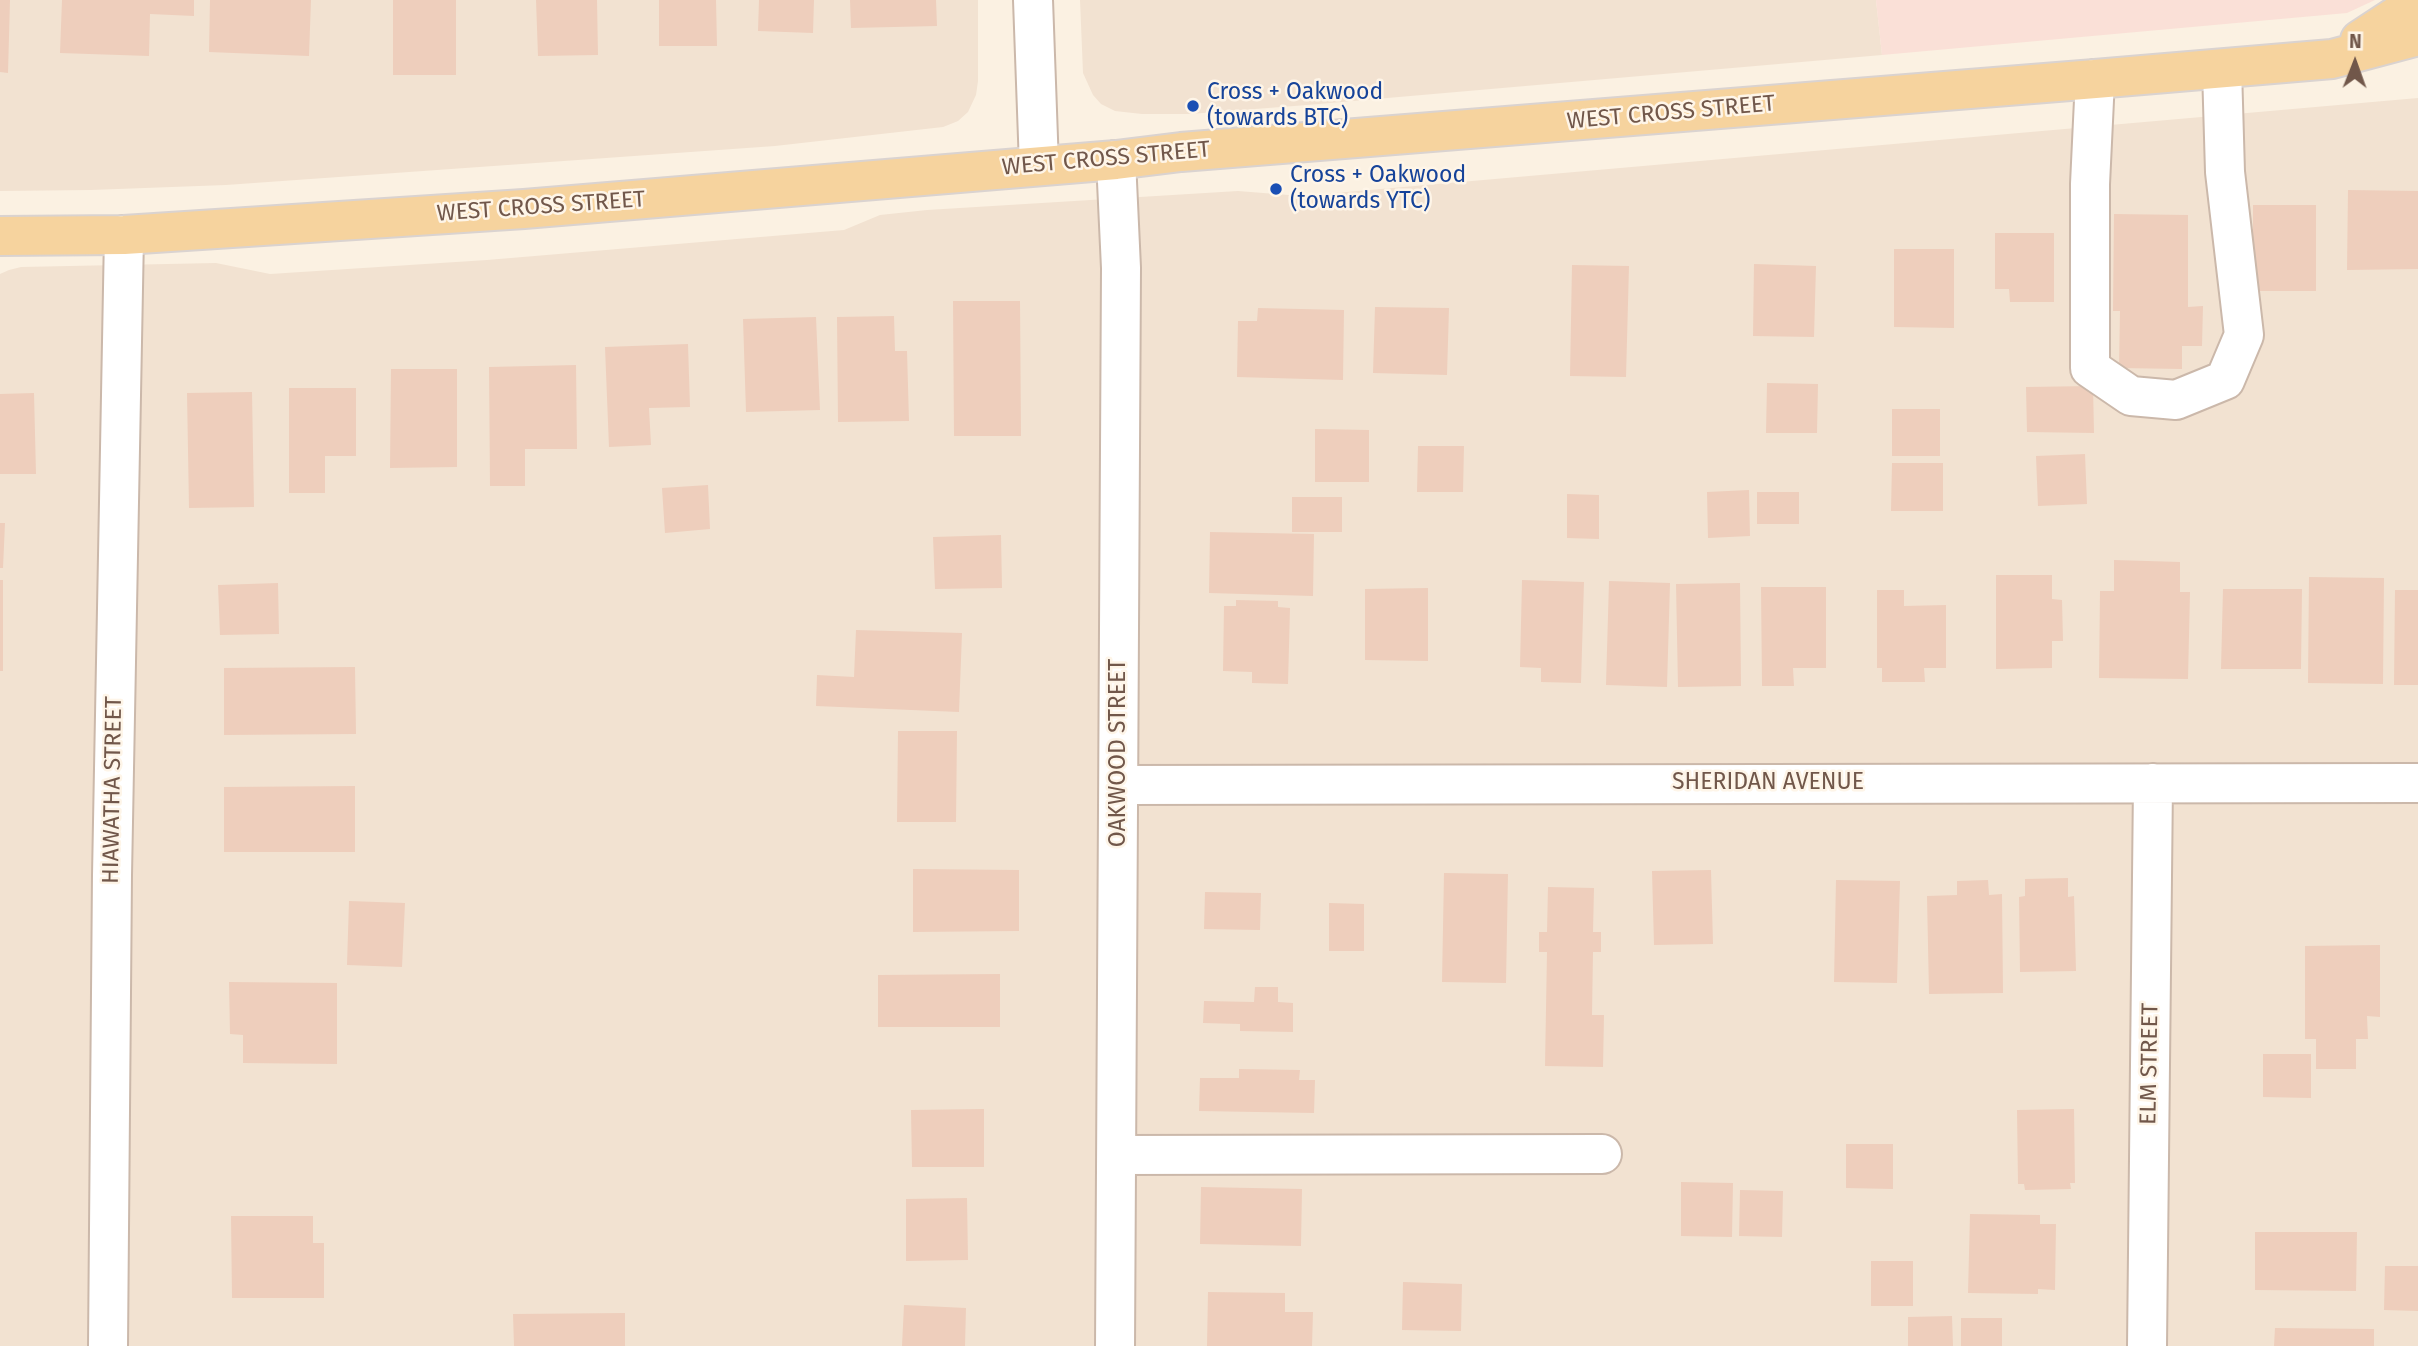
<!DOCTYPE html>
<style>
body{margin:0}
#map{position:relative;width:2418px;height:1346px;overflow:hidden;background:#fbf1e2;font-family:"Fira Sans",sans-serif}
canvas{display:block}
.north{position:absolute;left:2320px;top:28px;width:70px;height:70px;-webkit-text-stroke:5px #fef5e8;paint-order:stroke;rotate:1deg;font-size:19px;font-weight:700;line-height:28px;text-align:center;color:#71574a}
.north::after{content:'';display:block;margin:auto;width:24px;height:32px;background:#71574a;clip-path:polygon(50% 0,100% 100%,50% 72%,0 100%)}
</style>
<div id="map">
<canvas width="2418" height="1346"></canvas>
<div class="north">N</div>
</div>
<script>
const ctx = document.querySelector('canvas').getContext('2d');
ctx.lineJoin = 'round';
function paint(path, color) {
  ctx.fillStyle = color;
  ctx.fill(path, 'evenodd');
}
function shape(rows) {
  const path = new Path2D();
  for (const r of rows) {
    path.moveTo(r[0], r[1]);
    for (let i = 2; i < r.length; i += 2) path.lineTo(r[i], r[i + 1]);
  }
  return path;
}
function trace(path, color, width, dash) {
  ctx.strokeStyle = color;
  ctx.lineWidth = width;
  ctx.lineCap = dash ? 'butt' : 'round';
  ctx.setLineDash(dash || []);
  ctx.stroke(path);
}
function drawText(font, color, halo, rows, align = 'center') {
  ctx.font = font + ' "Fira Sans",sans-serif';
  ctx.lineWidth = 5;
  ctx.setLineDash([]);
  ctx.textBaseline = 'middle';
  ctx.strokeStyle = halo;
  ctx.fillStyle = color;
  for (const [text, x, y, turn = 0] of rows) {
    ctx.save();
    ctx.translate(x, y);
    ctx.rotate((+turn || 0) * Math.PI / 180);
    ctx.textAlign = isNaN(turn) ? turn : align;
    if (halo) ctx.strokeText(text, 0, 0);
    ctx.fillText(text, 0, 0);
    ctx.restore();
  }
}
const residential = shape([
 [0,0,978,0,978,81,976,95,968,112,958,121,943,127,775,146,226,185,91,190,0,191],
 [1080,0,1876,0,1882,55,1307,105,1190,114,1142,114,1115,111,1101,104,1093,95,1083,73],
 [2418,98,2418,1346,0,1346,0,274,9,270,21,267,216,263,270,274,487,260,844,230,880,215,927,210,1238,191,1301,196]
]);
const commercial = shape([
 [1876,0,2375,0,2347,13,1882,55]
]);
const building = shape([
 [0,0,10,0,8,73,0,72],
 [62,0,194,0,194,16,150,14,149,56,60,53],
 [210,0,311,0,309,56,209,52],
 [393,0,456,0,456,75,393,75],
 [536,0,597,0,598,55,538,56],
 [659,0,716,0,717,46,659,46],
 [759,0,814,0,813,33,758,31],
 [850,0,936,0,937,26,851,28],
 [2348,190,2418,191,2418,269,2347,270],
 [2253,205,2316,205,2316,291,2253,291,2248,229,2253,229],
 [2114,214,2188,215,2188,307,2203,306,2202,346,2182,346,2182,369,2119,368,2120,311,2113,311],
 [1995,233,2054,233,2054,302,2010,302,2009,289,1995,289],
 [1894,249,1954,249,1954,328,1894,327],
 [1754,264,1816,266,1814,337,1753,336],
 [1572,265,1629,266,1626,377,1570,376],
 [953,301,1020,301,1021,436,954,436],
 [1375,307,1449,308,1447,375,1373,373],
 [1258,308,1344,310,1343,380,1237,377,1238,321,1257,321],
 [894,316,895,351,907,351,909,421,838,422,837,317],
 [816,317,820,410,746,412,743,319],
 [688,344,690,407,649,408,651,445,609,447,605,347],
 [576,365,577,449,525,449,525,486,490,486,489,367],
 [391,369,457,369,457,467,390,468],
 [1767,383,1818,384,1817,433,1766,433],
 [2093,386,2094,433,2027,432,2026,387],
 [289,388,356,388,356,456,325,456,325,493,289,493],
 [252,392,254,507,189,508,187,393],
 [34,393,36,474,0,474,0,394],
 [1892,409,1940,409,1940,456,1892,456],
 [1315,429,1369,430,1369,482,1315,482],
 [1418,446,1464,446,1463,492,1417,492],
 [2085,454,2087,504,2038,506,2036,456],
 [1892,463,1943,463,1943,511,1891,511],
 [708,485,710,529,665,533,662,488],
 [1749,490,1750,536,1708,538,1707,492],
 [1757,492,1799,492,1799,524,1757,524],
 [1567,494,1599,495,1599,539,1567,538],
 [1292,497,1342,497,1342,532,1292,532],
 [0,523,5,523,3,568,0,568],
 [1210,532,1314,534,1313,596,1209,593],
 [1001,535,1002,588,935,589,933,537],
 [2114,560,2180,562,2180,592,2190,592,2188,679,2099,678,2100,591,2114,591],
 [1996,575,2052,575,2052,599,2062,600,2063,641,2052,641,2052,668,1996,669],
 [2309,577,2384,578,2383,684,2308,683],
 [0,580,3,580,3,671,0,671],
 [1522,580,1584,582,1581,683,1541,682,1541,668,1520,667],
 [1609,581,1670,583,1667,687,1606,685],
 [278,583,279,634,220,635,218,585],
 [1740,583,1741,686,1678,687,1676,584],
 [1761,587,1826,587,1826,668,1793,668,1794,686,1762,686],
 [1428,588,1428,661,1365,660,1365,589],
 [2223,589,2302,589,2301,669,2221,669],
 [1877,590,1904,590,1904,606,1946,605,1946,668,1924,668,1925,682,1882,682,1882,668,1877,668],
 [2395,590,2418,590,2418,685,2394,685],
 [1236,600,1278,601,1278,607,1290,608,1288,684,1252,683,1252,672,1223,671,1224,606,1236,606],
 [856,630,962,633,959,712,816,706,817,675,854,677],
 [355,667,356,734,224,735,224,668],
 [898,731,957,731,956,822,897,822],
 [355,786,355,852,224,852,224,787],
 [913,869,1019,870,1019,931,913,932],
 [1711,870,1713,944,1654,945,1652,871],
 [1444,873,1508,874,1506,983,1442,982],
 [2068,878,2068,897,2074,896,2076,971,2020,972,2019,897,2025,896,2025,879],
 [1836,880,1900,881,1897,983,1834,982],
 [1988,880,1989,895,2002,894,2003,993,1929,994,1927,896,1957,895,1957,881],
 [1548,887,1594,888,1593,932,1601,932,1601,952,1593,952,1592,1015,1604,1015,1603,1067,1545,1066,1547,952,1539,952,1539,932,1547,932],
 [1205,892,1261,893,1260,930,1204,929],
 [349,901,405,903,402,967,347,965],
 [1329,903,1364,904,1364,951,1329,951],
 [2380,945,2380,1017,2367,1016,2368,1039,2356,1039,2356,1069,2316,1069,2316,1039,2305,1039,2305,946],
 [1000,974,1000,1027,878,1027,878,975],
 [229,982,337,983,337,1064,243,1063,243,1035,230,1034],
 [1255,987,1278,987,1278,1002,1293,1003,1293,1032,1240,1031,1240,1024,1203,1023,1204,1001,1254,1002],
 [2263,1054,2311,1054,2311,1098,2263,1097],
 [1239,1069,1300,1070,1299,1080,1315,1080,1314,1113,1199,1111,1200,1078,1239,1078],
 [984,1109,984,1167,912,1167,911,1110],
 [2074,1109,2075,1183,2070,1183,2071,1189,2025,1190,2024,1184,2018,1184,2017,1110],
 [1846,1144,1893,1144,1893,1189,1846,1188],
 [1681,1182,1733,1183,1732,1237,1681,1236],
 [1201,1187,1302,1189,1301,1246,1200,1244],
 [1740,1190,1783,1191,1782,1237,1739,1236],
 [967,1198,968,1260,906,1261,906,1199],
 [1970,1214,2040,1215,2040,1224,2056,1224,2055,1290,2038,1289,2038,1294,1968,1293],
 [231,1216,313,1216,313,1243,324,1243,324,1298,232,1298],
 [2255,1232,2357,1232,2356,1291,2255,1290],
 [1871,1261,1913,1261,1913,1306,1871,1306],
 [2385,1266,2418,1266,2418,1311,2384,1310],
 [1403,1282,1462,1284,1461,1331,1402,1330],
 [1208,1292,1285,1293,1285,1312,1313,1312,1312,1346,1207,1346],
 [904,1305,966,1308,965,1346,902,1346],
 [625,1313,625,1346,514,1346,513,1314],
 [1952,1316,1953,1346,1908,1346,1908,1317],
 [1961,1318,2002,1318,2002,1346,1961,1346],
 [2275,1328,2374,1329,2374,1346,2274,1346]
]);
const minor = shape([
 [1033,0,1039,166],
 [2095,79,2090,184,2090,368,2131,396,2176,400,2225,380,2244,335,2225,172,2222,69],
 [1119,785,2418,783],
 [1117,1155,1602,1154],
 [108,1346,112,875,124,235],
 [1115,1346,1121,268,1116,160],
 [2147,1346,2153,783]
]);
const major = shape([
 [2360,40,2418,2],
 [0,236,124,235,524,209,1116,160,1181,152,2095,79,2332,59,2418,36]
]);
const markers = [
 [1193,106,7,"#1a4fb4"],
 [1276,189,7,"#1a4fb4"]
];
const transitNames = [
 ["Cross + Oakwood",1207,93],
 ["(towards BTC)",1207,119],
 ["Cross + Oakwood",1290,176],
 ["(towards YTC)",1290,202]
];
const streetNames = [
 ["WEST CROSS STREET",1671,113,-5],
 ["WEST CROSS STREET",1106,159,-5],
 ["WEST CROSS STREET",541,207,-4],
 ["OAKWOOD STREET",1119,753,-90],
 ["SHERIDAN AVENUE",1768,783],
 ["HIAWATHA STREET",113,790,-89],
 ["ELM STREET",2150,1064,-89]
];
paint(residential, '#f2e2d1');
paint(commercial, '#fae0d7');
paint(building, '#eecebc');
trace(minor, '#cbb8aa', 42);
trace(major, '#dad3d0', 42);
trace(minor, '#fff', 38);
trace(major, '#f6d39e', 38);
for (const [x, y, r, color] of markers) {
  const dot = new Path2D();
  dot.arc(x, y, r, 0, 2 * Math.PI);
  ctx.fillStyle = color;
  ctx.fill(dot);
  trace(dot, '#fef5e8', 2.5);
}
drawText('23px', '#164399', '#fef5e8', transitNames, 'left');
drawText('23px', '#71574a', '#fef5e8', streetNames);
</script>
